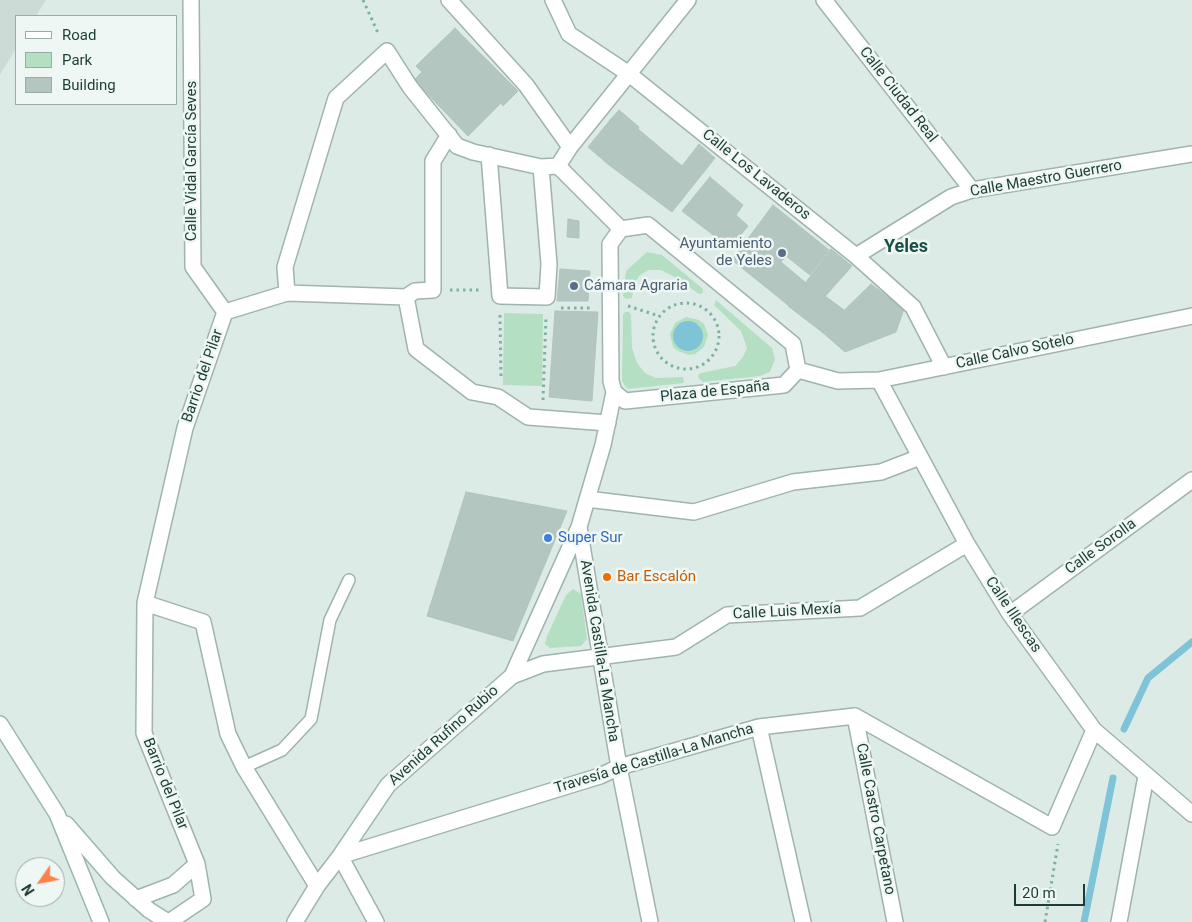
<!DOCTYPE html>
<meta charset="utf-8">
<style>
body{margin:0}
#map{position:relative;width:1192px;height:922px;overflow:hidden;background:#ddebe6;font-family:Roboto,sans-serif}
canvas{display:block}
.legend{position:absolute;left:15px;top:15px;width:162px;height:90px;box-sizing:border-box;background:#eef7f3;border:1px solid #9aaca7;margin:0;padding:6px 9px;list-style:none;font-size:15px;color:#1d3c36}
.legend li{display:flex;align-items:center;gap:10px;height:25px}
.legend b{width:25px;border:1px solid #9aaca7}
.north{position:absolute;left:15px;top:857px;width:50px;height:50px;box-sizing:border-box;background:#eef7f3;border:1px solid #9aaca7;border-radius:50%;rotate:237deg;font-size:14px;font-weight:700;line-height:20px;text-align:center;color:#1d3c36}
.north::after{content:'';display:block;margin:auto;width:18px;height:22px;background:#ff8148;clip-path:polygon(50% 0,100% 100%,50% 72%,0 100%)}
.scale{position:absolute;left:1014px;top:884px;width:71px;height:22px;box-sizing:border-box;border:2px solid #1d3c36;border-top:0;padding-left:6px;font-size:15px;line-height:18px;white-space:nowrap;color:#1d3c36;-webkit-text-stroke:4px #eef7f3;paint-order:stroke}
</style>
<div id="map">
<canvas width="1192" height="922"></canvas>
<ul class="legend">
<li><b style="height:6px;background:#fff"></b>Road</li>
<li><b style="height:14px;background:#b4dfc2"></b>Park</li>
<li><b style="height:14px;background:#b3c6bf"></b>Building</li>
</ul>
<div class="north">N</div>
<div class="scale">20 m</div>
</div>
<script>
const ctx = document.querySelector('canvas').getContext('2d');
ctx.lineJoin = 'round';
function paint(path, color) {
  ctx.fillStyle = color;
  ctx.fill(path, 'evenodd');
}
function shape(rows) {
  const path = new Path2D();
  for (const r of rows) {
    if (r.length === 3) {
      path.moveTo(r[0] + r[2], r[1]);
      path.arc(r[0], r[1], r[2], 0, 2 * Math.PI);
      continue;
    }
    path.moveTo(r[0], r[1]);
    for (let i = 2; i < r.length; i += 2) path.lineTo(r[i], r[i + 1]);
  }
  return path;
}
function trace(path, color, width, dash) {
  ctx.strokeStyle = color;
  ctx.lineWidth = width;
  ctx.lineCap = dash ? 'butt' : 'round';
  ctx.setLineDash(dash || []);
  ctx.stroke(path);
}
function drawText(font, color, halo, rows, align = 'center') {
  ctx.font = font + ' Roboto,sans-serif';
  ctx.lineWidth = 5;
  ctx.setLineDash([]);
  ctx.textBaseline = 'middle';
  ctx.strokeStyle = halo;
  ctx.fillStyle = color;
  for (const [text, x, y, turn = 0] of rows) {
    ctx.save();
    ctx.translate(x, y);
    ctx.rotate((+turn || 0) * Math.PI / 180);
    ctx.textAlign = isNaN(turn) ? turn : align;
    if (halo) ctx.strokeText(text, 0, 0);
    ctx.fillText(text, 0, 0);
    ctx.restore();
  }
}
const built = shape([
 [0,0,46,0,36,16,16,16,16,48,0,75]
]);
const green = shape([
 [647,252,662,255,703,289,703,293,699,294,675,277,661,270,648,270,639,276,634,285,632,298,626,299,623,296,626,271],
 [716,300,772,348,775,359,770,372,760,376,703,382,699,379,698,375,701,373,735,366,743,357,747,348,741,331,714,305],
 [625,312,629,312,631,315,632,348,637,363,645,373,656,378,683,377,684,383,628,389,625,386,622,381,623,315],
 [504,313,543,314,542,386,503,385],
 [686,317,699,320,704,324,708,335,704,347,695,354,689,355,678,351,673,347,670,334,675,323],
 [686,321,699,325,703,335,702,342,676,327],
 [573,589,581,594,587,639,581,646,550,648,545,644,547,636,566,595]
]);
const water = shape([
 [688,336,15]
]);
const stream = shape([
 [1124,729,1148,678,1192,642],
 [1084,922,1113,778]
]);
const building = shape([
 [455,28,518,91,503,106,501,103,468,136,414,80,422,72,416,66,455,28],
 [619,110,639,127,638,129,682,166,699,144,715,158,672,212,609,165,632,136,611,119,619,110],
 [611,119,632,136,609,165,588,147,611,119],
 [710,177,743,205,736,215,748,226,730,248,682,211,710,177],
 [773,205,829,250,810,275,786,256,781,262,806,283,788,305,732,260,773,205],
 [568,219,579,221,579,238,567,237,568,219],
 [831,249,852,266,805,319,788,306,831,249],
 [560,269,590,271,588,301,557,301,560,269],
 [871,284,904,309,896,332,845,352,822,332,871,284],
 [825,296,844,310,822,332,805,319,825,296],
 [555,311,598,312,592,401,549,397,555,311],
 [466,492,567,511,513,641,427,616,466,492]
]);
const path = shape([
 [363,0,379,35],
 [450,290,482,290],
 [686,336,33],
 [628,306,659,316],
 [561,308,592,308],
 [500,315,501,378],
 [543,400,546,316],
 [1045,922,1058,844]
]);
const lane = shape([
 [244,767,282,750,311,719,330,620,349,580]
]);
const street = shape([
 [191,0,193,267,225,312],
 [449,0,526,85,570,147,558,166],
 [553,0,569,34,629,74,856,256,913,307,944,367],
 [824,0,972,190],
 [570,147,688,0],
 [489,155,500,296,547,297,549,264,541,167],
 [558,166,621,229],
 [648,225,793,344,798,370,784,385,625,401,614,392,611,381,610,244,621,229,648,225],
 [856,256,951,197,972,190,1192,154],
 [287,293,406,297,416,349,472,392,498,397,528,417,608,423],
 [406,297,415,291,433,290,433,161,449,135],
 [225,312,287,293,285,267,336,98,387,51,410,87,457,146,473,152,541,167,558,166],
 [798,370,838,381,879,380,1192,316],
 [879,380,967,544,1010,614,1094,730,1192,814],
 [587,499,694,512,793,482,881,472,920,457],
 [579,527,619,767,650,922],
 [145,603,203,622,228,734,244,767,317,886],
 [1010,614,1192,480],
 [512,676,543,664,676,647,727,615,860,608,967,544],
 [855,716,895,922],
 [759,727,803,922],
 [136,899,173,885,197,864],
 [169,922,203,899,197,864,144,733,145,603,185,428,225,312],
 [295,922,317,886,340,856,388,785,512,676,579,527,603,445,614,392],
 [376,922,340,856,600,776,619,767,759,727,855,716,1052,827,1094,730],
 [1119,922,1146,776]
]);
const secondary = shape([
 [0,724,57,814,101,922],
 [66,824,113,878,149,910,168,922]
]);
const markers = [
 [782,253,5,"#5c6f8a"],
 [574,286,5,"#5c6f8a"],
 [548,538,5,"#3f7fe0"],
 [607,577,5,"#e8710a"]
];
const streetNames = [
 ["Calle Ciudad Real",898,95,52],
 ["Calle Vidal García Seves",192,161,-90],
 ["Calle Los Lavaderos",756,175,39],
 ["Calle Maestro Guerrero",1046,179,-10],
 ["Calle Calvo Sotelo",1015,352,-12],
 ["Barrio del Pilar",203,376,-71],
 ["Plaza de España",715,392,-6],
 ["Calle Sorolla",1101,547,-36],
 ["Calle Luis Mexía",787,612,-3],
 ["Calle Illescas",1013,615,56],
 ["Avenida Castilla-La Mancha",599,651,81],
 ["Avenida Rufino Rubio",444,736,-42],
 ["Travesía de Castilla-La Mancha",654,759,-17],
 ["Barrio del Pilar",165,784,68],
 ["Calle Castro Carpetano",875,819,79]
];
const serviceNames = [
 ["Ayuntamiento",772,244],
 ["de Yeles",772,261],
 ["Cámara Agraria",584,286,"left"]
];
const shopNames = [
 ["Super Sur",558,538]
];
const foodNames = [
 ["Bar Escalón",617,577]
];
const quarterNames = [
 ["Yeles",906,247]
];
paint(built, '#ccdbd5');
paint(green, '#b4dfc2');
paint(water, '#7fc3d7');
trace(stream, '#7fc3d7', 7);
paint(building, '#b3c6bf');
trace(building, '#afc5be', 1);
trace(lane, '#a0b3ae', 14);
trace(street, '#a0b3ae', 18);
trace(secondary, '#9bb8af', 18);
trace(path, '#7ab2a4', 3, [2.5, 4]);
trace(lane, '#fff', 11);
trace(street, '#fff', 15);
trace(secondary, '#fff', 15);
for (const [x, y, r, color] of markers) {
  const dot = new Path2D();
  dot.arc(x, y, r, 0, 2 * Math.PI);
  ctx.fillStyle = color;
  ctx.fill(dot);
  trace(dot, '#eef7f3', 2);
}
drawText('15px', '#1d3c36', '#eef7f3', streetNames);
drawText('15px', '#4e5e75', '#eef7f3', serviceNames, 'right');
drawText('15px', '#366cbe', '#eef7f3', shopNames, 'left');
drawText('15px', '#c56008', '#eef7f3', foodNames, 'left');
drawText('bold 18px', '#185046', '#eef7f3', quarterNames);
</script>
